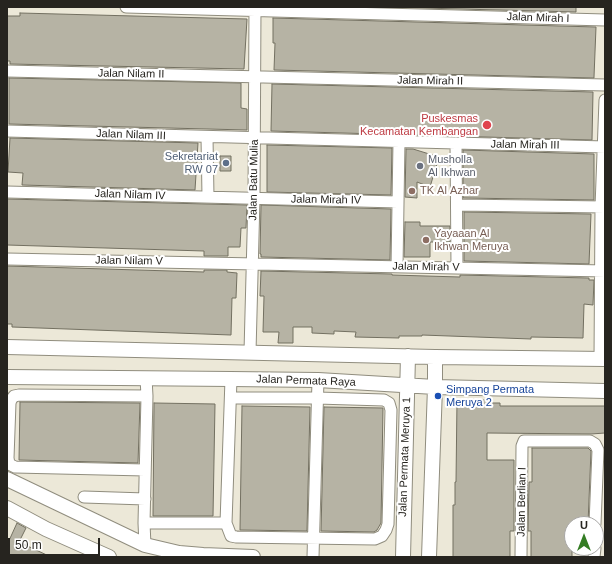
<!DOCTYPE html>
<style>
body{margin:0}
#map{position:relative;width:612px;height:564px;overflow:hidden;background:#ece8d8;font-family:Helvetica,sans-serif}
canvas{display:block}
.frame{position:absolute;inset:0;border:8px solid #26241f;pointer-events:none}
.north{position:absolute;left:564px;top:516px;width:40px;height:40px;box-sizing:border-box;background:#fff;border:1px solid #a8a7a5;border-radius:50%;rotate:0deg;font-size:11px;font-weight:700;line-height:16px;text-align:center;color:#26241f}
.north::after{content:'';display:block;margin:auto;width:14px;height:18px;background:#347d24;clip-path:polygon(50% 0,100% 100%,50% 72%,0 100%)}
.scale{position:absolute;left:8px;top:538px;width:92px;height:18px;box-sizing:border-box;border:2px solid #26241f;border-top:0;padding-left:5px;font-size:12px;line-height:14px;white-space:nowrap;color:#26241f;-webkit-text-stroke:3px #fff;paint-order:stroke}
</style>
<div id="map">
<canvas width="612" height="564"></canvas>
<div class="frame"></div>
<div class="north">U</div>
<div class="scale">50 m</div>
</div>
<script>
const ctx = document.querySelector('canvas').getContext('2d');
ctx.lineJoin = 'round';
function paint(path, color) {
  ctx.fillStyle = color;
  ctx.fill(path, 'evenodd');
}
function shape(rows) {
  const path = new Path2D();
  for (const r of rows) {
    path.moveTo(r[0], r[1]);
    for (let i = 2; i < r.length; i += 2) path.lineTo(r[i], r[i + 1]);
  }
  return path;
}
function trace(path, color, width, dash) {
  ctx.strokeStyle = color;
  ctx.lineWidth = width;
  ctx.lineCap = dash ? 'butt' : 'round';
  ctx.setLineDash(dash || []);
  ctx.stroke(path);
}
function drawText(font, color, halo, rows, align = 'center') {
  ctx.font = font + ' Helvetica,sans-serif';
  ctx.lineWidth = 4;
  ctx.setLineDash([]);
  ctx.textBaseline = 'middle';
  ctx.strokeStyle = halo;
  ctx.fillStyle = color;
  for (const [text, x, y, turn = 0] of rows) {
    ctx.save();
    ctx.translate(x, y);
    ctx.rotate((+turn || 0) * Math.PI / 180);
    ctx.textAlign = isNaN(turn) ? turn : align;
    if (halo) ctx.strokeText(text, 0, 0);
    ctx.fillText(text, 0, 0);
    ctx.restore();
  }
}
const building = shape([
 [384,7,576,7,576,12,384,7],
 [20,13,247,19,244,69,10,64,10,61,7,61,7,16,20,16,20,13],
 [273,18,596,27,594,77,594,78,274,70,275,43,273,43,273,18],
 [9,78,241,83,241,108,247,109,247,130,9,124,9,78],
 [272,84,593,92,592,140,271,131,272,84],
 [10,138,198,143,195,190,22,185,23,173,8,172,10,138],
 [267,145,392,148,391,195,267,192,267,145],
 [406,149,413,149,439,157,430,187,417,182,417,198,405,197,406,149],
 [463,150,594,154,594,200,463,198,463,150],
 [220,156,231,156,231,171,220,171,220,156],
 [7,199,247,205,246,228,241,228,240,247,228,247,228,256,204,256,204,251,7,245,7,199],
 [261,205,391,209,390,260,261,257,261,254,260,254,261,205],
 [464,212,591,214,589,264,464,261,464,212],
 [405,222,420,222,420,226,450,226,450,242,430,242,430,257,404,257,405,222],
 [7,266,204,272,204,270,227,270,227,272,237,273,236,298,232,298,231,335,12,327,12,324,7,324,7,266],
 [261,271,392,274,392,275,460,277,460,275,589,278,589,280,594,280,593,305,584,304,583,338,531,337,531,339,422,335,422,336,399,336,399,338,355,337,356,332,334,331,334,334,312,333,312,327,293,327,293,343,278,343,279,332,263,332,264,296,260,296,261,271],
 [457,400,487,400,487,403,500,403,500,406,605,406,605,433,591,434,487,433,487,460,514,460,514,531,510,531,510,557,453,557,453,505,455,505,455,482,456,482,457,400],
 [20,402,140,403,138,463,19,460,20,402],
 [154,403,215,404,213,516,153,516,154,403],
 [242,406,310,407,307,531,240,530,242,406],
 [324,407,383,408,381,523,377,530,374,532,321,531,324,407],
 [532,448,588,448,591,451,588,524,572,524,572,557,531,557,531,531,528,531,529,482,532,482,532,448],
 [17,523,26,528,19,542,51,557,7,557,7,545,17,523]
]);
const minor = shape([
 [126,7,605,20],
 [7,71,605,85],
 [7,131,605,147],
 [207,137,208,197],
 [456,143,457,268],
 [7,192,398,202],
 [458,205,605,207],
 [7,259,605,271],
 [397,267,399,141],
 [250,352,254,198,255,7],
 [600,359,601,207,605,100],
 [231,379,226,523,231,536,236,537,375,539,382,536,386,530,388,524,391,410,389,403,384,400,317,398,231,398],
 [145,470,15,467,9,464,8,458,10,403,11,400,14,396,19,395,147,396],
 [84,497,145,499],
 [144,523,226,523],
 [145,545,144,523,147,396,146,378],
 [313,557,318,380],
 [521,557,522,446,524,441,590,441,595,444,598,450,595,524],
 [594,557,595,548]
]);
const tertiary = shape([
 [7,347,435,357,605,359],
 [7,377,231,379,318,380,435,387,605,391],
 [7,479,145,545,179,553,203,555,253,557],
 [7,508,46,529,109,557],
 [403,557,408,356],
 [429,557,435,387,435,357]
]);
const markers = [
 [487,125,5,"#e0444e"],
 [226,163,4,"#5c6f8a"],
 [420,166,4,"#6b7280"],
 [412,191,4,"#8d6e63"],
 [426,240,4,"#8d6e63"],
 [438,396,4,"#1a4fb4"]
];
const streetNames = [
 ["Jalan Mirah I",538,18,2],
 ["Jalan Nilam II",131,74,1],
 ["Jalan Mirah II",430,81,1],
 ["Jalan Nilam III",131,135,2],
 ["Jalan Mirah III",525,145,1],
 ["Jalan Batu Mulia",254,180,-89],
 ["Jalan Nilam IV",130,195,2],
 ["Jalan Mirah IV",326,200,1],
 ["Jalan Nilam V",129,261,1],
 ["Jalan Mirah V",426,267,1],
 ["Jalan Permata Raya",306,381,2],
 ["Jalan Permata Meruya 1",405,457,-88],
 ["Jalan Berlian I",522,502,-89]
];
const healthNames = [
 ["Puskesmas",478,119],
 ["Kecamatan Kembangan",478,132]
];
const serviceNames = [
 ["Sekretariat",218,157],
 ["RW 07",218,170]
];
const worshipNames = [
 ["Musholla",428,160],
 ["Al Ikhwan",428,173]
];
const educationNames = [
 ["TK Al Azhar",420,191],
 ["Yayaaan Al",434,234],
 ["Ikhwan Meruya",434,247]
];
const transitNames = [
 ["Simpang Permata",446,390],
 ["Meruya 2",446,403]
];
paint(building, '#b6b3a4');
trace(building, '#737061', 1);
trace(minor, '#908d7e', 13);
trace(tertiary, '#908d7e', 16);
trace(minor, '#fff', 11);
trace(tertiary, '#fff', 14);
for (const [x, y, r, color] of markers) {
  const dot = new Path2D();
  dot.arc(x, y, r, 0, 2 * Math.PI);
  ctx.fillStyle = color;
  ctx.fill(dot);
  trace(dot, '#fff', 1.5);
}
drawText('11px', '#26241f', '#fff', streetNames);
drawText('11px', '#be3a42', '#fff', healthNames, 'right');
drawText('11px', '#4e5e75', '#fff', serviceNames, 'right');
drawText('11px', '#5b616d', '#fff', worshipNames, 'left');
drawText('11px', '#785e54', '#fff', educationNames, 'left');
drawText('11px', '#164399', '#fff', transitNames, 'left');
</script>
